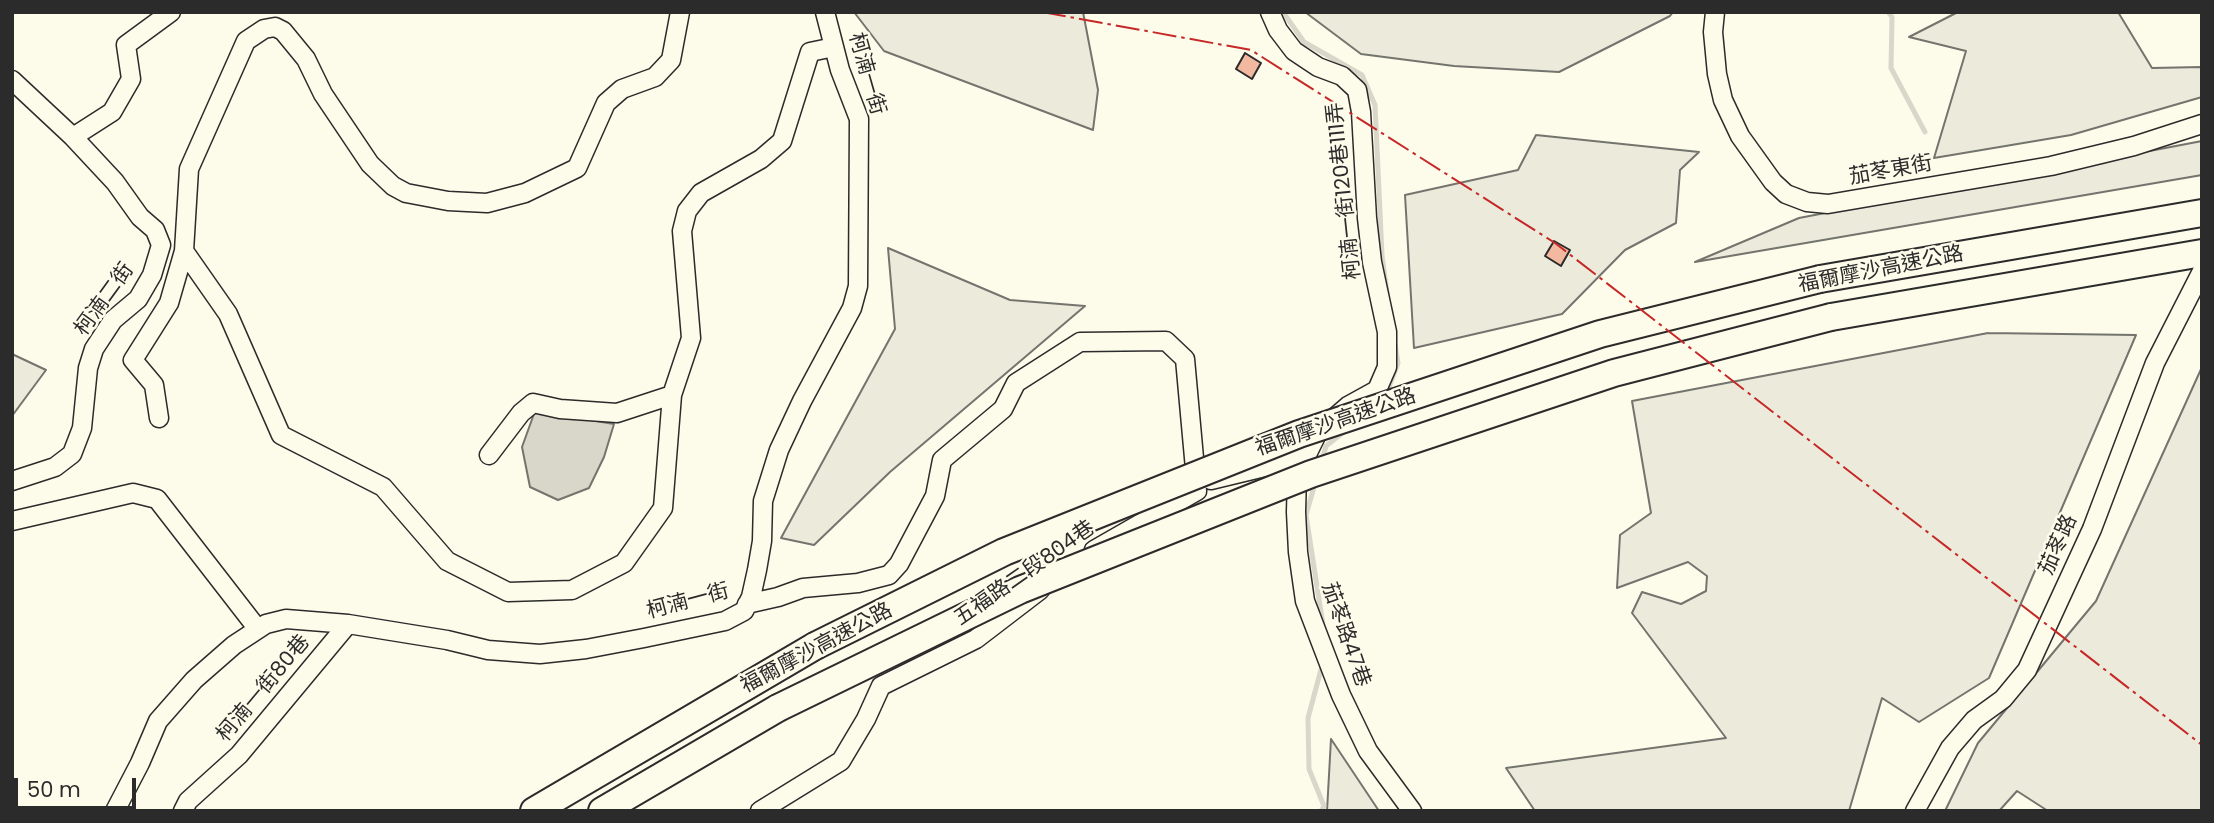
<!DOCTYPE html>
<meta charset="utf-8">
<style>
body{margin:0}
#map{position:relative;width:2214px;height:823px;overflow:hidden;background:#fdfbea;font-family:Poppins,sans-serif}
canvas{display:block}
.frame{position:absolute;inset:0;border:14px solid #2b2b2b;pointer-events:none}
.scale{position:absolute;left:14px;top:778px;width:122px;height:32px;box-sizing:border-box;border:4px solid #2b2b2b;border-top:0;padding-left:9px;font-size:21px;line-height:24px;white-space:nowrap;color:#2b2b2b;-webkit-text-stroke:5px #fdfbea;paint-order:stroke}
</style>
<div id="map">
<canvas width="2214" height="823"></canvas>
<div class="frame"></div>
<div class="scale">50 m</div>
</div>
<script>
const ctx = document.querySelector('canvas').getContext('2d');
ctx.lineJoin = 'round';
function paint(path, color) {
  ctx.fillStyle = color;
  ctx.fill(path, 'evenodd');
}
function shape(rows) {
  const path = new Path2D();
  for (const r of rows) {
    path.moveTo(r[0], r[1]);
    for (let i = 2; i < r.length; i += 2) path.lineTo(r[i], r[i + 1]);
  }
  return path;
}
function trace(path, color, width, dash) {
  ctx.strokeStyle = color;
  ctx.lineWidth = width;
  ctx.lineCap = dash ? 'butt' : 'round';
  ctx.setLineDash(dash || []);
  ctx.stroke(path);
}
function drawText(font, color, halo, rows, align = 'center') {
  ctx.font = font + ' Poppins,"Noto Sans TC",sans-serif';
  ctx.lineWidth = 5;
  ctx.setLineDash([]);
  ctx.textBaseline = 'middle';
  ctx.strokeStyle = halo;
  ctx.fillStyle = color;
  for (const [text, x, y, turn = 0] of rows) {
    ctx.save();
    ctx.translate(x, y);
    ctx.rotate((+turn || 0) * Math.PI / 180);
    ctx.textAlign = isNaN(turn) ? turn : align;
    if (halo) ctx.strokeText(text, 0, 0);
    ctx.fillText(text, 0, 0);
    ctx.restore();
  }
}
const green = shape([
 [854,12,1083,12,1098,90,1093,130,884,51,854,12],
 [1305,12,1673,12,1670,16,1559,72,1454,66,1361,54,1305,12],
 [1958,12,2118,12,2152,68,2202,67,2202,97,2071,135,1934,158,1966,51,1909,37,1958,12],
 [1536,135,1699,152,1680,170,1676,223,1625,250,1562,314,1414,348,1405,195,1518,170,1536,135],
 [2202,141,2202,175,1695,262,1799,218,2202,141],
 [888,248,1010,300,1085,306,890,472,814,545,781,538,895,329,888,248],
 [1988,333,2136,335,1989,678,1919,722,1882,698,1849,811,1535,811,1506,768,1726,738,1632,613,1642,592,1681,604,1706,591,1707,576,1688,562,1617,588,1620,535,1651,513,1632,401,1988,333],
 [12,354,46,370,12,416,12,354],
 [2202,367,2202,811,2048,811,2017,791,1999,811,1945,811,1978,743,2096,601,2202,367],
 [1331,739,1379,811,1327,811,1331,739]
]);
const water = shape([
 [535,411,614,424,604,457,589,488,558,500,530,487,522,447,535,411]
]);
const stream = shape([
 [1283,12,1304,42,1362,75,1375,105,1382,255,1387,293],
 [1888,12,1892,17,1891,68,1925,132],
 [1386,395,1398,363,1395,344],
 [1322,461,1326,446,1345,431],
 [1316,480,1306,515,1323,625],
 [1321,811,1324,806,1309,769,1308,718,1323,662]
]);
const building = shape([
 [1245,53,1261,63,1252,79,1236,69,1245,53],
 [1554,241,1570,250,1561,266,1545,256,1554,241]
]);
const minor = shape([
 [1270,12,1278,30,1294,51,1318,67,1342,76,1357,90,1361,112,1367,218,1372,262,1387,332,1387,367,1377,390,1348,406,1318,432,1297,475,1296,512,1298,552,1305,601,1341,695,1368,751,1412,811],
 [1715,12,1713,32,1717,74,1723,100,1740,136,1773,182,1786,194,1807,202,1828,204,2051,166,2134,146,2202,124],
 [12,80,73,137,115,182,140,217,155,230,161,245,152,275,138,299,113,320,94,349,88,368,82,428,72,454,55,467,12,481],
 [73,137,112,112,131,79,126,45,171,12],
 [184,251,228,314,281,435,383,487,447,561,508,592,572,590,624,563,663,508,672,395,691,338,682,231,687,211,701,193,761,159,782,141,810,52,834,47],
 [159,418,154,385,133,360,169,303,184,251,189,169,246,41,264,29,275,27,283,31,306,59,323,94,370,164,393,186,406,193,448,201,487,203,525,193,577,168,606,103,622,89,655,77,671,60,680,12],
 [489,455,521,413,533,403,560,409,617,413,672,395],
 [1211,480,1306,457],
 [12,521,133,493,157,499,257,628],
 [747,604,778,597,803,588,858,583,889,575,899,564,935,496,942,460,1003,409,1016,383,1080,342,1166,341,1185,359,1197,491,1094,550],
 [115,811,140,763,158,721,194,680,234,645,266,624,286,619,348,624,447,640,488,650,540,654,586,649,644,638,725,621,744,611,751,597,757,570,762,541,763,501,779,450,802,401,852,308,858,286,859,119,840,70,825,12],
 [183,811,188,801,239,755,348,624],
 [760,811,841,761,866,719,881,686,976,639,1040,590],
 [1915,811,1950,748,1974,720,2003,699,2027,670,2092,529,2155,363,2202,271]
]);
const highway = shape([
 [1820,279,2202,213],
 [1831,317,2202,253],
 [534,811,815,646],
 [602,811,778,708]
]);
const highwayBridge = shape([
 [815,646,1004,552,1299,434,1600,334,1820,279],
 [778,708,1020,590,1311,474,1614,373,1831,317]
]);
const power = shape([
 [1042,12,1251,50,1555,243,2202,745]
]);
const streetNames = [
 ["柯湳一街",866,74,74],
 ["茄苳東街",1891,171,-10],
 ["柯湳一街120巷111弄",1345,191,-96],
 ["福爾摩沙高速公路",1881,270,-11],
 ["柯湳二街",105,300,-54],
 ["福爾摩沙高速公路",1336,423,-19],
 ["茄苳路",2059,545,-66],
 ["五福路二段804巷",1025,574,-35],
 ["柯湳一街",688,602,-15],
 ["茄苳路47巷",1345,635,71],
 ["福爾摩沙高速公路",817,649,-28],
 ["柯湳一街80巷",264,689,-50]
];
paint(green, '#ecebdb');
trace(green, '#74746e', 2);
paint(water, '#d8d7c9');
trace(water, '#74746e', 2);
trace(stream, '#d8d7c9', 5);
paint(building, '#f2b8a0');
trace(building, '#2b2b2b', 2);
trace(minor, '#2b2b2b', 21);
trace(highway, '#2b2b2b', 30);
trace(minor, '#fdfbea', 18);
trace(highway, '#fdfbea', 26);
trace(highwayBridge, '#2b2b2b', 30, []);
trace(highwayBridge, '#fdfbea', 26);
trace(power, '#c62828', 2, [24, 5, 3.5, 5]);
drawText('21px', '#2b2b2b', '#fdfbea', streetNames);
</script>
